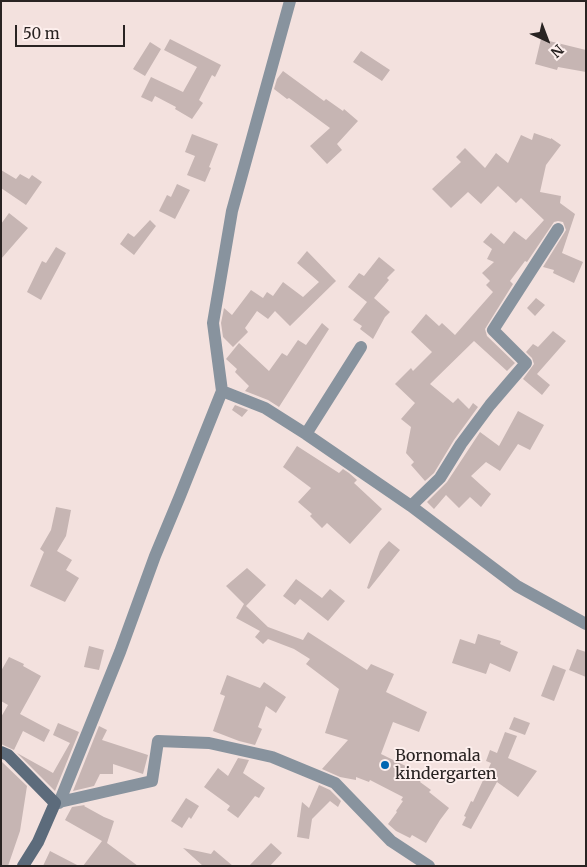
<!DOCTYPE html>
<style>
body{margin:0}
#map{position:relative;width:587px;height:867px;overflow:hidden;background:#f3e1de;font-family:Merriweather,serif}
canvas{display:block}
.frame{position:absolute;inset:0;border:2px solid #292322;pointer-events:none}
.north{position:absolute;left:522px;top:15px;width:50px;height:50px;-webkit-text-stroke:4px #fdefed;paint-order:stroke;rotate:137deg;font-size:14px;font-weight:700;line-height:20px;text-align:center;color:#292322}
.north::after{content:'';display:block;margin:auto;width:18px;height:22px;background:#292322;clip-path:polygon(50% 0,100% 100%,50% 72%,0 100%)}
.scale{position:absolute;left:15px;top:25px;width:110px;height:22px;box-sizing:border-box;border:2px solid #292322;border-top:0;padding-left:6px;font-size:15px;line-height:18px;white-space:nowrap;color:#292322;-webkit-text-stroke:4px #fdefed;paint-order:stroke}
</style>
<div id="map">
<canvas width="587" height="867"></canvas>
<div class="frame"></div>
<div class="north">N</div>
<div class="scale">50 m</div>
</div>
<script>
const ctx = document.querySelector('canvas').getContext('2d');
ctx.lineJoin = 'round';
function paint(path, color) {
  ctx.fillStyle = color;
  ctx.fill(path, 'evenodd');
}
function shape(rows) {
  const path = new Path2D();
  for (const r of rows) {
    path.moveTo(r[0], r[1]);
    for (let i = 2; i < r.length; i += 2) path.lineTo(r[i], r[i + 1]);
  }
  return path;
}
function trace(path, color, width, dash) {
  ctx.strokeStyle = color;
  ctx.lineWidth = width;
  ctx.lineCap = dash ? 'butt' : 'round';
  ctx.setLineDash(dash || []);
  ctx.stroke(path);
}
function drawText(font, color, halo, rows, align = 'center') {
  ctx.font = font + ' Merriweather,serif';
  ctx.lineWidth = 4;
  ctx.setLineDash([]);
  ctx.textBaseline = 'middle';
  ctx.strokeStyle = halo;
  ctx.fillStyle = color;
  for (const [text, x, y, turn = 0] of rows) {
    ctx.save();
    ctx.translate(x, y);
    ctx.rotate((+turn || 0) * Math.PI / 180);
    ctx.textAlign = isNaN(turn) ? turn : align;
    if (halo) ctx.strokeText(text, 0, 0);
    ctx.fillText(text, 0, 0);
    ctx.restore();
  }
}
const building = shape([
 [170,39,221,65,215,77,212,75,199,100,203,103,192,119,175,109,176,107,155,96,152,102,141,97,151,77,183,92,197,67,164,50],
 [541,39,586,50,586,72,558,67,557,70,535,64],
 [150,42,161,49,145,76,133,69],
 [361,51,390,70,382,81,353,62],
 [283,71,324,101,326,99,343,111,344,109,358,121,337,144,342,150,327,164,310,146,330,128,289,98,287,99,274,89,277,79],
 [534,133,551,139,551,138,561,145,546,165,540,192,561,196,560,203,575,214,562,253,583,262,574,283,553,273,554,270,543,267,566,230,563,222,558,221,554,222,527,262,525,261,510,281,513,284,485,329,487,336,515,363,507,371,474,341,430,384,453,403,458,398,469,409,473,403,478,407,454,440,434,473,425,481,411,465,414,462,406,453,411,427,401,419,415,403,395,384,411,368,413,371,432,352,411,332,426,314,439,326,442,323,455,335,493,292,486,285,490,281,482,273,494,262,487,259,492,249,483,242,491,233,504,244,514,231,526,240,544,220,521,198,516,203,498,186,481,204,468,192,451,208,432,189,461,162,456,157,465,148,485,168,496,153,508,163,521,135,532,140],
 [192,134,218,144,209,167,211,168,205,182,187,175,195,156,185,152],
 [1,170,16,179,20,174,29,179,32,175,42,182,26,205,1,188],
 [177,184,190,190,175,219,159,211,167,195,171,197],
 [9,213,28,228,1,259,1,224],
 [150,220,156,226,134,255,120,244,128,233,134,237],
 [56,247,66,253,41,300,27,292,42,261,46,263],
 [307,251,336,281,290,326,275,311,268,319,257,311,245,328,248,332,233,347,223,337,221,323,224,308,232,315,251,290,263,298,267,292,273,296,283,282,303,297,319,282,297,263],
 [379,257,395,270,387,278,389,280,374,298,390,312,385,317,373,339,360,329,362,326,353,320,367,302,348,287,359,273,364,276],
 [536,298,545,305,535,316,527,308],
 [322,323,329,329,279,407,268,400,245,391,249,386,235,372,237,369,226,359,239,343,269,371,282,353,287,356,298,340,306,345],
 [553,331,566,341,537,374,550,385,542,395,523,379,534,364,532,358,526,352,533,344,538,347],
 [235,405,248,410,242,417,232,410],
 [518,411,544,425,530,450,518,444,500,471,486,462,471,476,491,494,481,507,470,497,459,508,446,495,434,509,427,502,447,482,480,432,499,446],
 [297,446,339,473,343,469,349,473,357,480,354,483,382,509,350,544,327,523,322,528,310,516,312,514,298,502,311,488,283,467],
 [56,507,71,510,66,536,57,551,72,560,66,570,79,578,65,602,30,586,44,552,40,549,51,530],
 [389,541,400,550,369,589,367,588,380,551],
 [247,568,266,585,246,606,268,627,303,640,308,632,367,670,371,664,394,674,386,692,427,712,419,732,393,722,381,754,424,775,420,782,431,790,429,792,449,808,440,820,426,843,412,835,410,838,396,831,388,824,397,812,396,811,403,801,401,800,403,797,370,780,369,782,356,777,356,780,340,777,322,769,348,740,325,733,339,689,306,664,310,659,294,649,268,639,263,644,255,637,260,631,236,618,244,604,226,586],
 [296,579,322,598,330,589,345,601,328,621,300,599,295,605,283,596],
 [478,634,501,641,500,644,518,652,510,672,490,663,486,674,452,663,460,639,475,644],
 [89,646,104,650,99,670,84,667],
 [577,649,586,652,586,677,569,670],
 [9,657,24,664,23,666,41,676,20,714,50,730,44,742,23,731,14,750,1,744,1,717,8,705,1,701,1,671],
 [553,665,566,670,554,701,541,696],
 [227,675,260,688,264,682,286,697,276,713,266,706,258,727,262,729,255,745,239,741,213,731,225,696,220,694],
 [514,717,530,723,525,735,509,729],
 [58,723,79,732,55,791,17,753,53,773,70,743,53,735],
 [99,726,107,730,102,740,148,755,143,774,113,764,113,774,100,774,94,786,73,791],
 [505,732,517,736,508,758,537,771,518,797,497,782,471,829,462,825,466,817,464,816,471,801,473,802,491,763,486,761,490,750,497,753],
 [238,758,249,760,243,773,265,788,259,798,255,796,238,818,227,810,230,806,204,787,218,768,228,776],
 [1,761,27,786,20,831,8,866,1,866],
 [319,785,330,790,341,801,338,807,330,801,312,819,309,839,297,837,302,802,309,808],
 [186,798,199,806,191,819,189,817,182,828,171,821],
 [85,805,84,806,104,817,114,821,107,843,138,866,83,866,102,841,65,820,72,807],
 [271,843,282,853,270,866,249,866],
 [183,848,211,854,214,850,233,866,203,866],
 [50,851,79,866,43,866]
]);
const minor = shape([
 [222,391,265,408,306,434,411,506,517,586,586,624],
 [306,434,361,347],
 [411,506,440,478,461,444,490,405,526,363,493,330,558,229],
 [55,803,152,781,158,741,209,743,272,757,335,783,391,841,429,866],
 [59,803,120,652,155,556,180,496,222,391,213,323,232,211,290,1]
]);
const secondary = shape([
 [1,752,8,755,55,803,38,842,23,866]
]);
const markers = [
 [385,765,5,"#0166b2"]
];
const poiNames = [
 ["Bornomala",395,756],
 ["kindergarten",395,774]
];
paint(building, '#c6b5b3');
trace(minor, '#88939e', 12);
trace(secondary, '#5c6b7b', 12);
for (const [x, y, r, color] of markers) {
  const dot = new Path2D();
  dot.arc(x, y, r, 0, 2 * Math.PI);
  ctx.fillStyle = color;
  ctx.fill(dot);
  trace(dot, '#fdefed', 2);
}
drawText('16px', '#292322', '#fdefed', poiNames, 'left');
</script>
